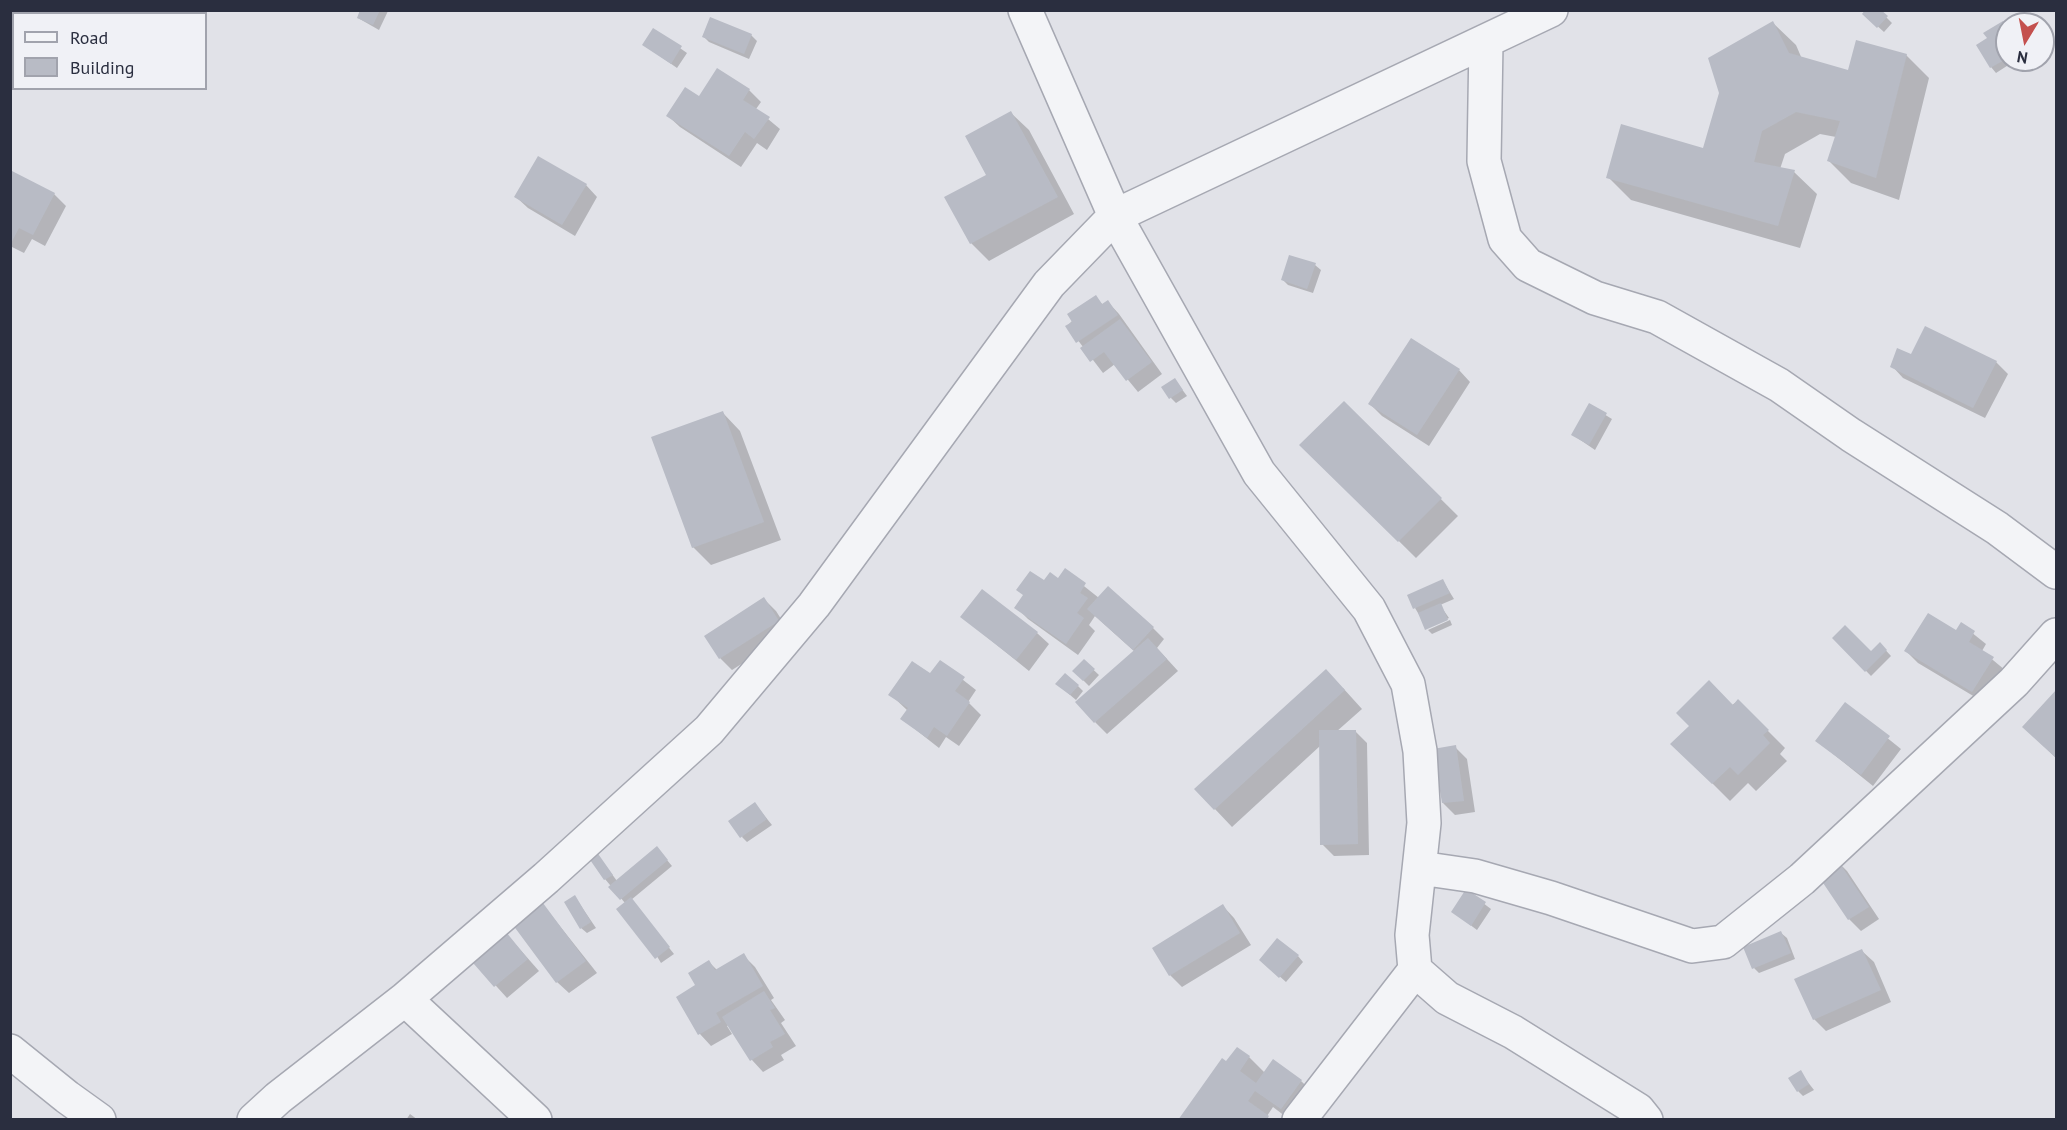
<!DOCTYPE html>
<style>
body{margin:0}
#map{position:relative;width:2067px;height:1130px;overflow:hidden;background:#e1e2e8;font-family:"PT Sans",sans-serif}
canvas{display:block}
.frame{position:absolute;inset:0;border:12px solid #2a2e3f;pointer-events:none}
.legend{position:absolute;left:12px;top:12px;width:195px;height:78px;box-sizing:border-box;background:#f0f1f6;border:2px solid #a1a3ad;margin:0;padding:8px 10px;list-style:none;font-size:18px;color:#2a2e3f}
.legend li{display:flex;align-items:center;gap:12px;height:30px}
.legend b{width:30px;border:2px solid #a1a3ad}
.north{position:absolute;left:1995px;top:12px;width:60px;height:60px;box-sizing:border-box;background:#f0f1f6;border:2px solid #a1a3ad;border-radius:50%;rotate:190deg;font-size:16px;font-weight:700;line-height:24px;text-align:center;color:#2a2e3f}
.north::after{content:'';display:block;margin:auto;width:21px;height:27px;background:#c4504e;clip-path:polygon(50% 0,100% 100%,50% 72%,0 100%)}
</style>
<div id="map">
<canvas width="2067" height="1130"></canvas>
<div class="frame"></div>
<ul class="legend">
<li><b style="height:8px;background:#f3f4f7"></b>Road</li>
<li><b style="height:16px;background:#b8bbc5"></b>Building</li>
</ul>
<div class="north">N</div>
</div>
<script>
const ctx = document.querySelector('canvas').getContext('2d');
ctx.lineJoin = 'round';
function paint(path, color) {
  ctx.fillStyle = color;
  ctx.fill(path, 'evenodd');
}
function shape(rows) {
  const path = new Path2D();
  for (const r of rows) {
    path.moveTo(r[0], r[1]);
    for (let i = 2; i < r.length; i += 2) path.lineTo(r[i], r[i + 1]);
  }
  return path;
}
function trace(path, color, width, dash) {
  ctx.strokeStyle = color;
  ctx.lineWidth = width;
  ctx.lineCap = dash ? 'butt' : 'round';
  ctx.setLineDash(dash || []);
  ctx.stroke(path);
}
const shadow = shape([
 [54,10,146,10,145,14,57,14],
 [362,10,387,10,388,11,379,30,358,18],
 [1879,10,1892,23,1884,32,1864,14],
 [1773,23,1796,45,1802,59,1849,72,1906,55,1929,78,1899,200,1851,183,1828,160,1836,137,1820,134,1785,154,1780,169,1794,172,1817,194,1800,248,1631,200,1608,177,1704,150],
 [2007,26,2005,56,2010,64,1996,73,1991,67],
 [654,30,687,53,677,68,644,45],
 [751,35,757,41,749,59,709,42,704,37],
 [749,90,761,102,756,109,780,129,767,150,757,143,741,167,680,127,668,116,699,98],
 [1011,113,1029,130,1074,214,989,261,971,243,946,198,988,176],
 [10,172,54,194,66,206,45,246,32,239,24,253,10,246],
 [586,185,597,197,575,236,528,208,516,197],
 [1315,265,1321,270,1313,293,1288,285,1283,280],
 [1096,297,1103,305,1108,302,1119,314,1162,374,1138,392,1115,364,1103,373,1067,326],
 [1912,356,1996,362,2008,374,1985,418,1903,378,1892,366],
 [1459,370,1470,382,1429,446,1382,416,1370,404],
 [1175,380,1187,396,1176,403,1171,398],
 [1344,403,1458,516,1416,558,1302,445],
 [1589,405,1612,419,1595,450,1573,435],
 [723,413,740,431,781,540,711,565,693,547],
 [1065,571,1099,598,1153,628,1164,639,1157,648,1178,671,1107,734,1095,722,1135,652,1095,616,1089,625,1095,631,1078,655,1028,619,1016,607,1044,582,1059,580],
 [1443,581,1454,599,1440,605,1449,618,1427,628,1415,608],
 [764,599,776,611,790,633,732,670,720,658,706,636],
 [962,617,1037,633,1049,644,1029,671],
 [1450,620,1452,625,1432,634,1428,630],
 [1961,624,1986,644,1982,651,2005,670,1985,703,1918,663,1906,651,1956,632],
 [1834,638,1871,653,1880,644,1891,656,1871,676],
 [1084,661,1099,675,1089,686,1074,671],
 [940,662,976,690,968,702,981,715,959,746,946,737,939,748,902,719,908,711,890,694,930,676],
 [1078,686,1083,691,1076,700,1063,689],
 [1343,688,1362,709,1336,732,1356,732,1367,743,1369,855,1334,856,1322,844,1320,746,1232,827,1196,789],
 [2056,692,2056,758,2024,727],
 [1738,701,1785,748,1780,754,1787,761,1756,791,1748,783,1730,801,1673,744],
 [1845,704,1901,749,1873,786,1817,741],
 [1455,747,1467,759,1475,812,1455,815,1443,803],
 [755,804,772,825,747,842,742,837],
 [594,850,617,881,662,854,672,866,631,900,674,954,661,963,625,903,605,879],
 [1836,860,1847,871,1879,919,1861,931,1849,919],
 [1467,891,1491,909,1477,930,1453,912],
 [575,897,596,928,587,933,581,928],
 [540,901,597,973,569,993,557,982],
 [1223,906,1234,918,1251,945,1182,987,1170,975],
 [502,929,539,971,507,998,469,956],
 [1781,933,1787,938,1795,959,1759,973,1754,968],
 [1862,951,1874,962,1891,1002,1826,1031,1814,1019],
 [743,955,755,967,774,998,771,1000,785,1020,781,1023,796,1046,781,1055,784,1060,763,1072,752,1060,729,1025,727,1026,732,1034,711,1046,700,1034,678,997,697,986,709,962,717,970],
 [1298,956,1303,962,1286,982,1267,965],
 [1249,1057,1265,1073,1301,1081,1319,1098,1290,1120,1273,1107,1267,1116,1270,1120,1180,1120,1227,1063],
 [1800,1072,1814,1090,1803,1096,1798,1091],
 [410,1114,418,1120,406,1120]
]);
const building = shape([
 [51,10,128,10,126,14,57,14],
 [360,10,380,10,373,25,357,18],
 [1865,10,1881,10,1888,16,1877,28,1862,14],
 [710,17,752,34,744,54,702,37],
 [1773,21,1789,53,1848,70,1856,40,1907,54,1876,178,1827,161,1840,121,1796,112,1762,131,1754,162,1795,170,1778,226,1606,178,1621,124,1703,148,1719,93,1708,58],
 [2003,21,2007,26,2007,47,2000,50,2006,59,1990,68,1976,45,1987,38,1983,33],
 [653,28,682,46,671,64,642,45],
 [717,68,750,89,743,100,770,117,754,139,745,132,729,156,666,116,685,87,699,96],
 [1011,111,1058,197,970,244,944,197,986,175,965,136],
 [538,156,587,184,562,225,514,197],
 [10,170,55,193,33,235,19,228,10,245],
 [1289,255,1316,263,1307,289,1281,280],
 [1096,295,1102,304,1108,300,1118,315,1076,343,1065,326,1072,322,1067,314],
 [1120,319,1152,362,1126,381,1104,352,1090,362,1080,348],
 [1925,326,1997,361,1973,408,1890,367,1897,348,1911,354],
 [1411,338,1460,369,1417,435,1368,404],
 [1175,378,1183,390,1169,399,1161,387],
 [1344,401,1442,498,1398,542,1299,445],
 [1589,403,1607,413,1589,445,1571,435],
 [723,411,764,522,692,548,651,437],
 [1065,568,1086,583,1080,593,1088,598,1077,613,1084,618,1066,644,1014,608,1023,595,1016,590,1030,571,1044,580,1050,572,1058,578],
 [1443,579,1450,593,1413,609,1407,595],
 [1108,586,1154,627,1133,650,1087,609],
 [982,589,1038,632,1016,660,960,617],
 [764,597,779,621,719,659,704,636],
 [1441,603,1448,620,1425,630,1418,613],
 [1928,613,1956,630,1961,622,1975,631,1969,642,1994,657,1972,692,1904,651],
 [1845,625,1871,651,1880,642,1887,650,1865,672,1832,638],
 [1148,638,1167,659,1094,723,1075,702],
 [1084,659,1095,669,1083,681,1072,671],
 [940,660,965,677,955,691,970,702,947,736,934,727,927,738,900,719,908,708,888,695,912,661,930,673],
 [1326,669,1345,690,1214,810,1194,789],
 [1065,673,1079,685,1070,695,1055,684],
 [1709,680,1733,705,1738,699,1769,730,1763,735,1770,743,1738,775,1730,767,1712,784,1670,744,1689,726,1676,713],
 [2056,690,2056,758,2022,727],
 [1845,702,1890,736,1861,775,1815,741],
 [1319,730,1356,730,1358,844,1320,845],
 [1456,745,1464,801,1442,803,1433,749],
 [755,802,767,819,740,838,728,821],
 [657,846,668,860,620,900,608,887],
 [594,848,613,875,604,880,586,854],
 [1836,858,1869,907,1848,920,1815,871],
 [1466,889,1486,902,1471,926,1451,912],
 [575,895,591,922,580,929,564,902],
 [631,897,670,947,655,959,616,909],
 [540,899,586,961,556,983,510,921],
 [1223,904,1240,933,1169,976,1152,948],
 [502,927,528,959,494,987,467,956],
 [1781,931,1791,953,1752,969,1743,947],
 [1277,938,1299,955,1279,978,1259,960],
 [1862,949,1881,990,1813,1020,1794,979],
 [744,953,763,986,716,1013,721,1022,698,1035,676,997,695,985,688,973,709,960,715,970],
 [764,991,775,1008,770,1010,785,1034,770,1042,773,1047,750,1061,722,1017],
 [1237,1047,1250,1056,1240,1071,1256,1083,1273,1059,1302,1080,1281,1109,1255,1091,1248,1101,1269,1116,1266,1120,1178,1120,1222,1058,1226,1061],
 [1801,1070,1809,1084,1797,1092,1788,1078]
]);
const street = shape([
 [1025,10,1115,216,1259,473,1369,609,1408,684,1420,751,1424,823,1412,935,1415,970,1447,998,1513,1032,1638,1110,1646,1120],
 [1486,42,1484,161,1505,239,1528,265,1595,298,1657,317,1779,385,1851,435,1997,528,2056,572],
 [1420,868,1475,876,1551,898,1692,946,1723,942,1802,879,2014,682,2056,635],
 [405,999,535,1120],
 [10,1051,67,1097,99,1120],
 [254,1120,278,1098,405,999,546,878,709,730,814,605,1049,284,1115,216,1551,10],
 [1299,1120,1415,970]
]);
paint(shadow, '#0003');
paint(building, '#b8bbc5');
trace(street, '#a6a8b2', 36);
trace(street, '#f3f4f7', 33);
</script>
